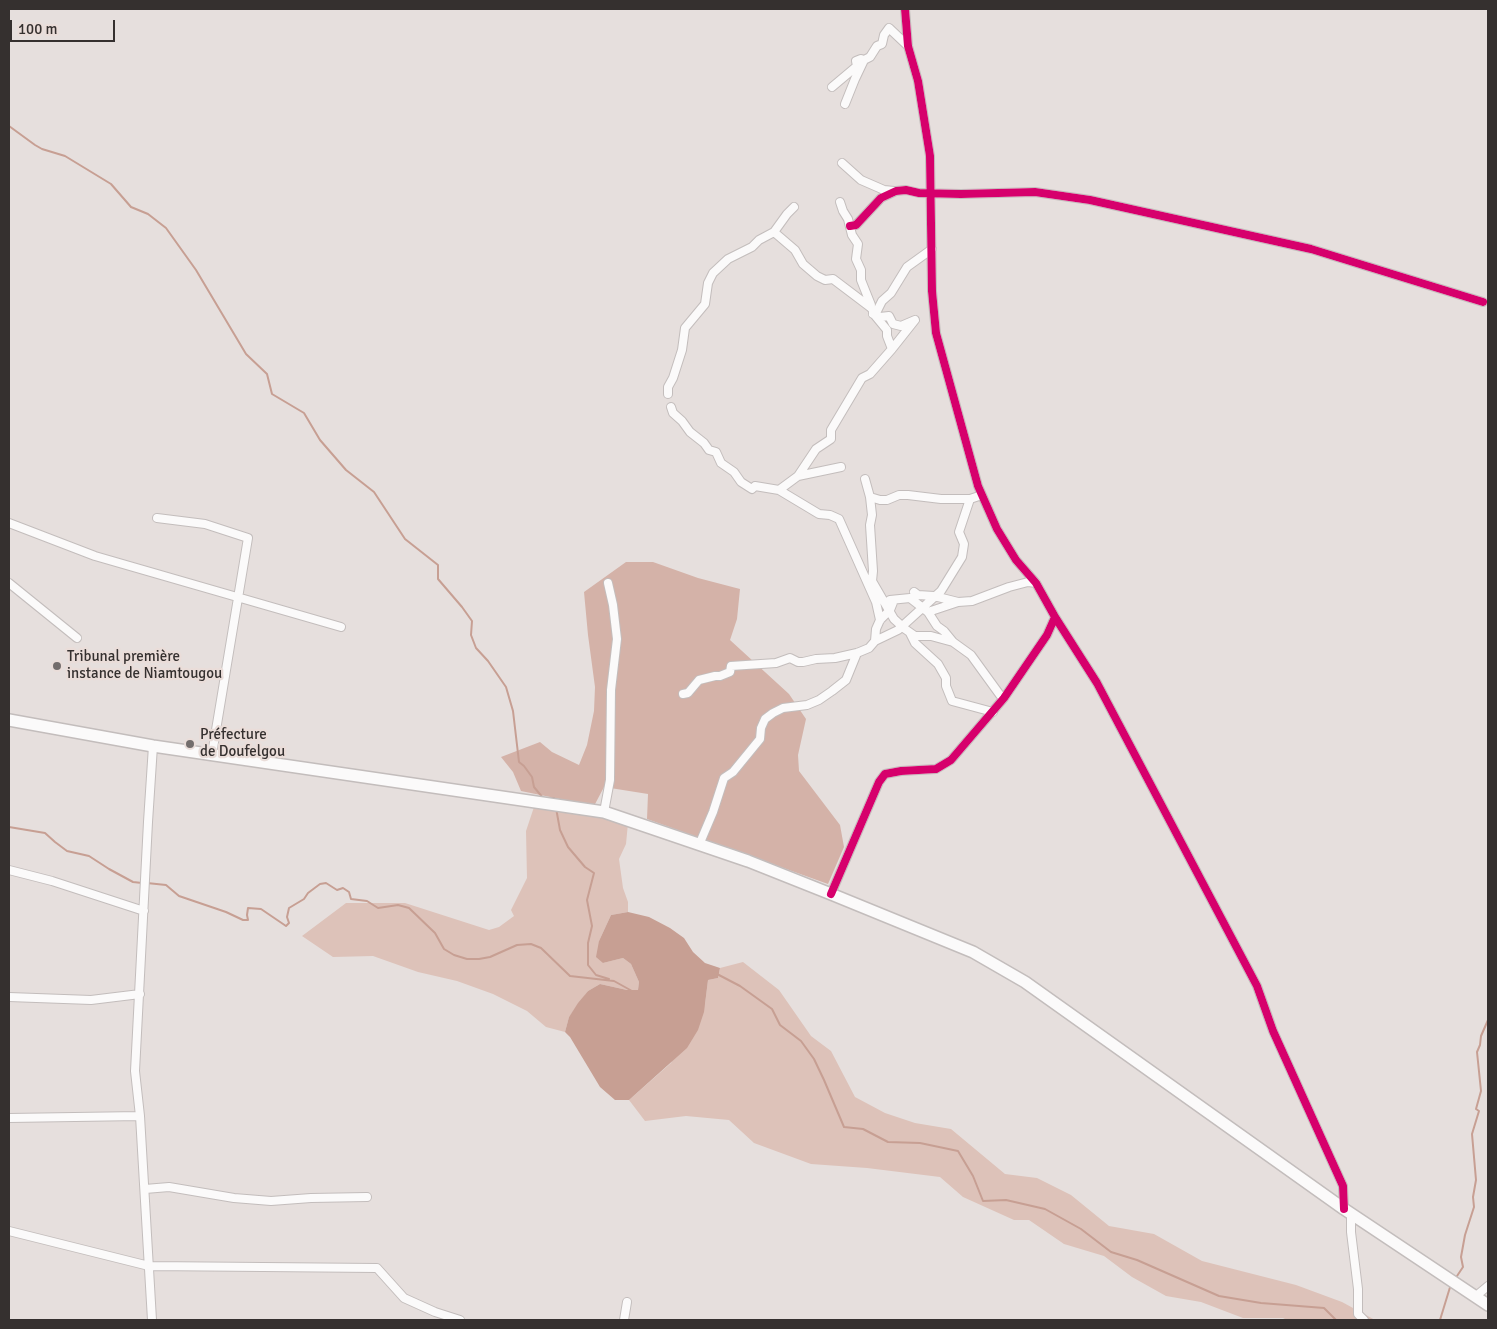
<!DOCTYPE html>
<meta charset="utf-8">
<style>
body{margin:0}
#map{position:relative;width:1497px;height:1329px;overflow:hidden;background:#e6dfdd;font-family:Signika,sans-serif}
canvas{display:block}
.frame{position:absolute;inset:0;border:10px solid #35302f;pointer-events:none}
.scale{position:absolute;left:10px;top:20px;width:105px;height:22px;box-sizing:border-box;border:2px solid #35302f;border-top:0;padding-left:6px;font-size:15px;line-height:18px;white-space:nowrap;color:#35302f;-webkit-text-stroke:4px #eaddd9;paint-order:stroke}
</style>
<div id="map">
<canvas width="1497" height="1329"></canvas>
<div class="frame"></div>
<div class="scale">100 m</div>
</div>
<script>
const ctx = document.querySelector('canvas').getContext('2d');
ctx.lineJoin = 'round';
function paint(path, color) {
  ctx.fillStyle = color;
  ctx.fill(path, 'evenodd');
}
function shape(rows) {
  const path = new Path2D();
  for (const r of rows) {
    path.moveTo(r[0], r[1]);
    for (let i = 2; i < r.length; i += 2) path.lineTo(r[i], r[i + 1]);
  }
  return path;
}
function trace(path, color, width, dash) {
  ctx.strokeStyle = color;
  ctx.lineWidth = width;
  ctx.lineCap = dash ? 'butt' : 'round';
  ctx.setLineDash(dash || []);
  ctx.stroke(path);
}
function drawText(font, color, halo, rows, align = 'center') {
  ctx.font = font + ' Signika,sans-serif';
  ctx.lineWidth = 4.5;
  ctx.setLineDash([]);
  ctx.textBaseline = 'middle';
  ctx.strokeStyle = halo;
  ctx.fillStyle = color;
  for (const [text, x, y, turn = 0] of rows) {
    ctx.save();
    ctx.translate(x, y);
    ctx.rotate((+turn || 0) * Math.PI / 180);
    ctx.textAlign = isNaN(turn) ? turn : align;
    if (halo) ctx.strokeText(text, 0, 0);
    ctx.fillText(text, 0, 0);
    ctx.restore();
  }
}
const green = shape([
 [535,804,628,823,626,844,619,859,623,888,628,902,628,912,611,915,599,941,603,963,623,958,631,964,639,982,638,990,627,990,600,984,588,991,569,1017,565,1032,546,1027,527,1011,493,994,457,981,418,972,373,956,333,957,302,936,346,903,405,903,489,930,499,927,514,916,511,910,527,878,526,831],
 [743,962,779,990,811,1036,831,1051,855,1097,885,1113,915,1123,951,1129,1005,1174,1037,1178,1071,1195,1109,1226,1154,1234,1202,1261,1296,1285,1342,1302,1375,1320,1287,1320,1283,1318,1243,1318,1201,1302,1166,1296,1132,1277,1104,1256,1064,1244,1029,1220,1014,1220,963,1197,940,1177,867,1168,811,1164,754,1143,729,1120,686,1116,645,1121,629,1100,671,1063,705,1004,708,980,718,978,720,968]
]);
const forest = shape([
 [626,562,653,562,698,578,740,589,737,619,730,640,789,694,806,719,798,755,799,771,840,825,844,847,828,884,647,819,648,794,604,787,594,806,521,791,513,772,501,757,540,742,552,752,579,765,587,745,594,711,595,687,588,635,584,592]
]);
const water = shape([
 [628,912,649,917,670,928,684,938,693,952,705,963,720,968,718,978,708,980,704,1012,698,1030,687,1048,629,1100,615,1100,600,1087,570,1037,565,1032,569,1017,578,1003,588,991,600,984,627,990,638,990,639,982,631,964,623,958,603,963,596,957,599,941,611,915]
]);
const stream = shape([
 [9,126,35,145,42,149,65,156,111,184,131,207,148,214,166,228,196,270,246,354,267,374,272,394,304,413,320,440,346,470,374,492,405,539,438,565,438,579,462,607,472,621,471,635,476,648,488,661,506,687,513,711,519,762,524,766,532,777,534,787,543,798,554,798,555,801],
 [556,808,560,830,568,847,585,867,594,873,587,900,592,926,588,943,588,965,596,975,609,979],
 [9,827,45,833,55,842,67,851,89,856,109,869,133,882,142,883],
 [147,883,166,885,179,896,226,912,243,920,248,920,247,915,248,908,261,909,286,926,289,923,287,917,289,908,304,899,308,893,320,884,326,883,337,890,343,888,349,892,351,899,367,901,378,908,398,905,409,908,435,933,444,949,454,955,467,959,479,959,490,957,517,945,531,944,541,948,570,976,614,981,632,991],
 [717,974,740,986,772,1009,780,1025,801,1041,814,1059,824,1080,844,1127,863,1129,888,1142,920,1143,958,1151,973,1176,983,1201,1006,1200,1045,1209,1081,1229,1111,1252,1137,1260,1219,1296,1261,1303,1324,1308,1336,1320],
 [1455,1279,1463,1267,1461,1257,1465,1235,1474,1207,1473,1197,1476,1180,1472,1134,1479,1111,1476,1109,1481,1091,1477,1052,1480,1045,1481,1036,1488,1020],
 [1440,1320,1451,1284]
]);
const minor = shape([
 [832,87,857,66,856,61,861,59,864,60],
 [845,104,855,79,864,60,870,57,877,46,882,44,884,35,889,28,908,46],
 [842,163,861,180,884,190,894,191],
 [850,226,856,225,881,198,896,191,906,190,919,193,961,194,1035,192,1090,200,1311,249,1483,302],
 [774,232,795,250,803,264,817,276,825,280,833,279,870,307],
 [873,313,877,311,882,301,891,293,907,267,932,249],
 [873,314,880,317,889,316,893,324,901,326,915,320,892,349],
 [668,394,668,387,673,378,682,350,685,328,705,304,708,283,713,273,728,259,752,247,759,240,774,232,787,214,794,207],
 [671,407,673,413,682,421,690,432,704,443,709,450,716,452,721,463,734,472,741,482,752,489,755,486,779,490,798,476,841,467],
 [798,476,816,449,831,439,831,430,862,378,870,374,892,349,887,336,887,330,873,313,873,310,870,307,871,305,861,280,861,270,856,259,858,244,852,235,848,219,843,211,840,202],
 [865,479,870,497,872,515,870,525,873,571,872,581,894,619,905,629,915,636,931,636,953,642],
 [779,490,819,514,830,515,839,519,876,602,880,620],
 [870,497,880,500,887,500,899,495,908,495,941,499,970,499],
 [157,518,205,524,248,538,212,754],
 [9,523,95,556,341,627],
 [9,583,77,638],
 [914,592,918,595,934,596,958,602,972,601,1009,587,1028,582,1036,583],
 [890,600,910,598,928,612,937,626,944,631,953,642,971,655,1000,695,1004,698],
 [928,612,958,602],
 [1055,617,1097,683,1257,986,1273,1031,1343,1186,1344,1209],
 [910,633,915,643,938,664,946,678,946,686,952,701,993,712],
 [875,641,898,630,941,591,962,557,964,544,959,532,970,499,982,495],
 [683,694,688,693,699,680,715,676,720,676,730,672,731,666,776,663,790,658,798,662,803,662,816,659,835,658,857,653,869,648,875,641,876,629,880,620,890,610,894,600],
 [604,812,610,780,611,690,617,639,613,605,608,583],
 [699,845,713,812,724,778,733,772,760,739,761,728,765,719,773,713,783,708,807,705,819,700,832,691,846,680,857,653],
 [9,870,52,881,144,911],
 [831,894,879,782,885,774,901,771,936,769,951,760,1004,698,1047,635,1055,617,1036,583,1016,560,997,529,978,486,936,333,932,291,930,156,918,81,908,46,905,9],
 [9,997,91,1000,140,994],
 [9,1118,140,1116],
 [145,1189,169,1187,234,1198,271,1201,311,1198,367,1197],
 [1351,1213,1351,1232,1358,1289,1358,1314,1364,1320],
 [9,1231,149,1266,377,1268,404,1298,435,1312,460,1320],
 [1476,1296,1488,1286],
 [152,1320,140,1116,135,1071,148,822,153,746],
 [624,1320,627,1302]
]);
const secondary = shape([
 [9,720,153,746,604,812,748,861,831,894,973,952,1025,982,1344,1209,1488,1305]
]);
const cycleway = shape([
 [850,226,856,225,881,198,896,191,906,190,919,193,961,194,1035,192,1090,200,1311,249,1483,302],
 [1055,617,1097,683,1257,986,1273,1031,1343,1186,1344,1209],
 [831,894,879,782,885,774,901,771,936,769,951,760,1004,698,1047,635,1055,617,1036,583,1016,560,997,529,978,486,936,333,932,291,930,156,918,81,908,46,905,9]
]);
const markers = [
 [57,666,5,"#736d6c"],
 [190,744,5,"#736d6c"]
];
const poiNames = [
 ["Tribunal première",67,657],
 ["instance de Niamtougou",67,674],
 ["Préfecture",200,735],
 ["de Doufelgou",200,752]
];
paint(green, '#ddc2b9');
paint(forest, '#d4b2a8');
paint(water, '#c79f93');
trace(stream, '#c79f93', 2);
trace(minor, '#c3bdbc', 10);
trace(secondary, '#c3bdbc', 14);
trace(minor, '#fbfafa', 8);
trace(secondary, '#fbfafa', 11);
trace(cycleway, '#d6006c', 8);
for (const [x, y, r, color] of markers) {
  const dot = new Path2D();
  dot.arc(x, y, r, 0, 2 * Math.PI);
  ctx.fillStyle = color;
  ctx.fill(dot);
  trace(dot, '#eaddd9', 2);
}
drawText('15px', '#35302f', '#eaddd9', poiNames, 'left');
</script>
